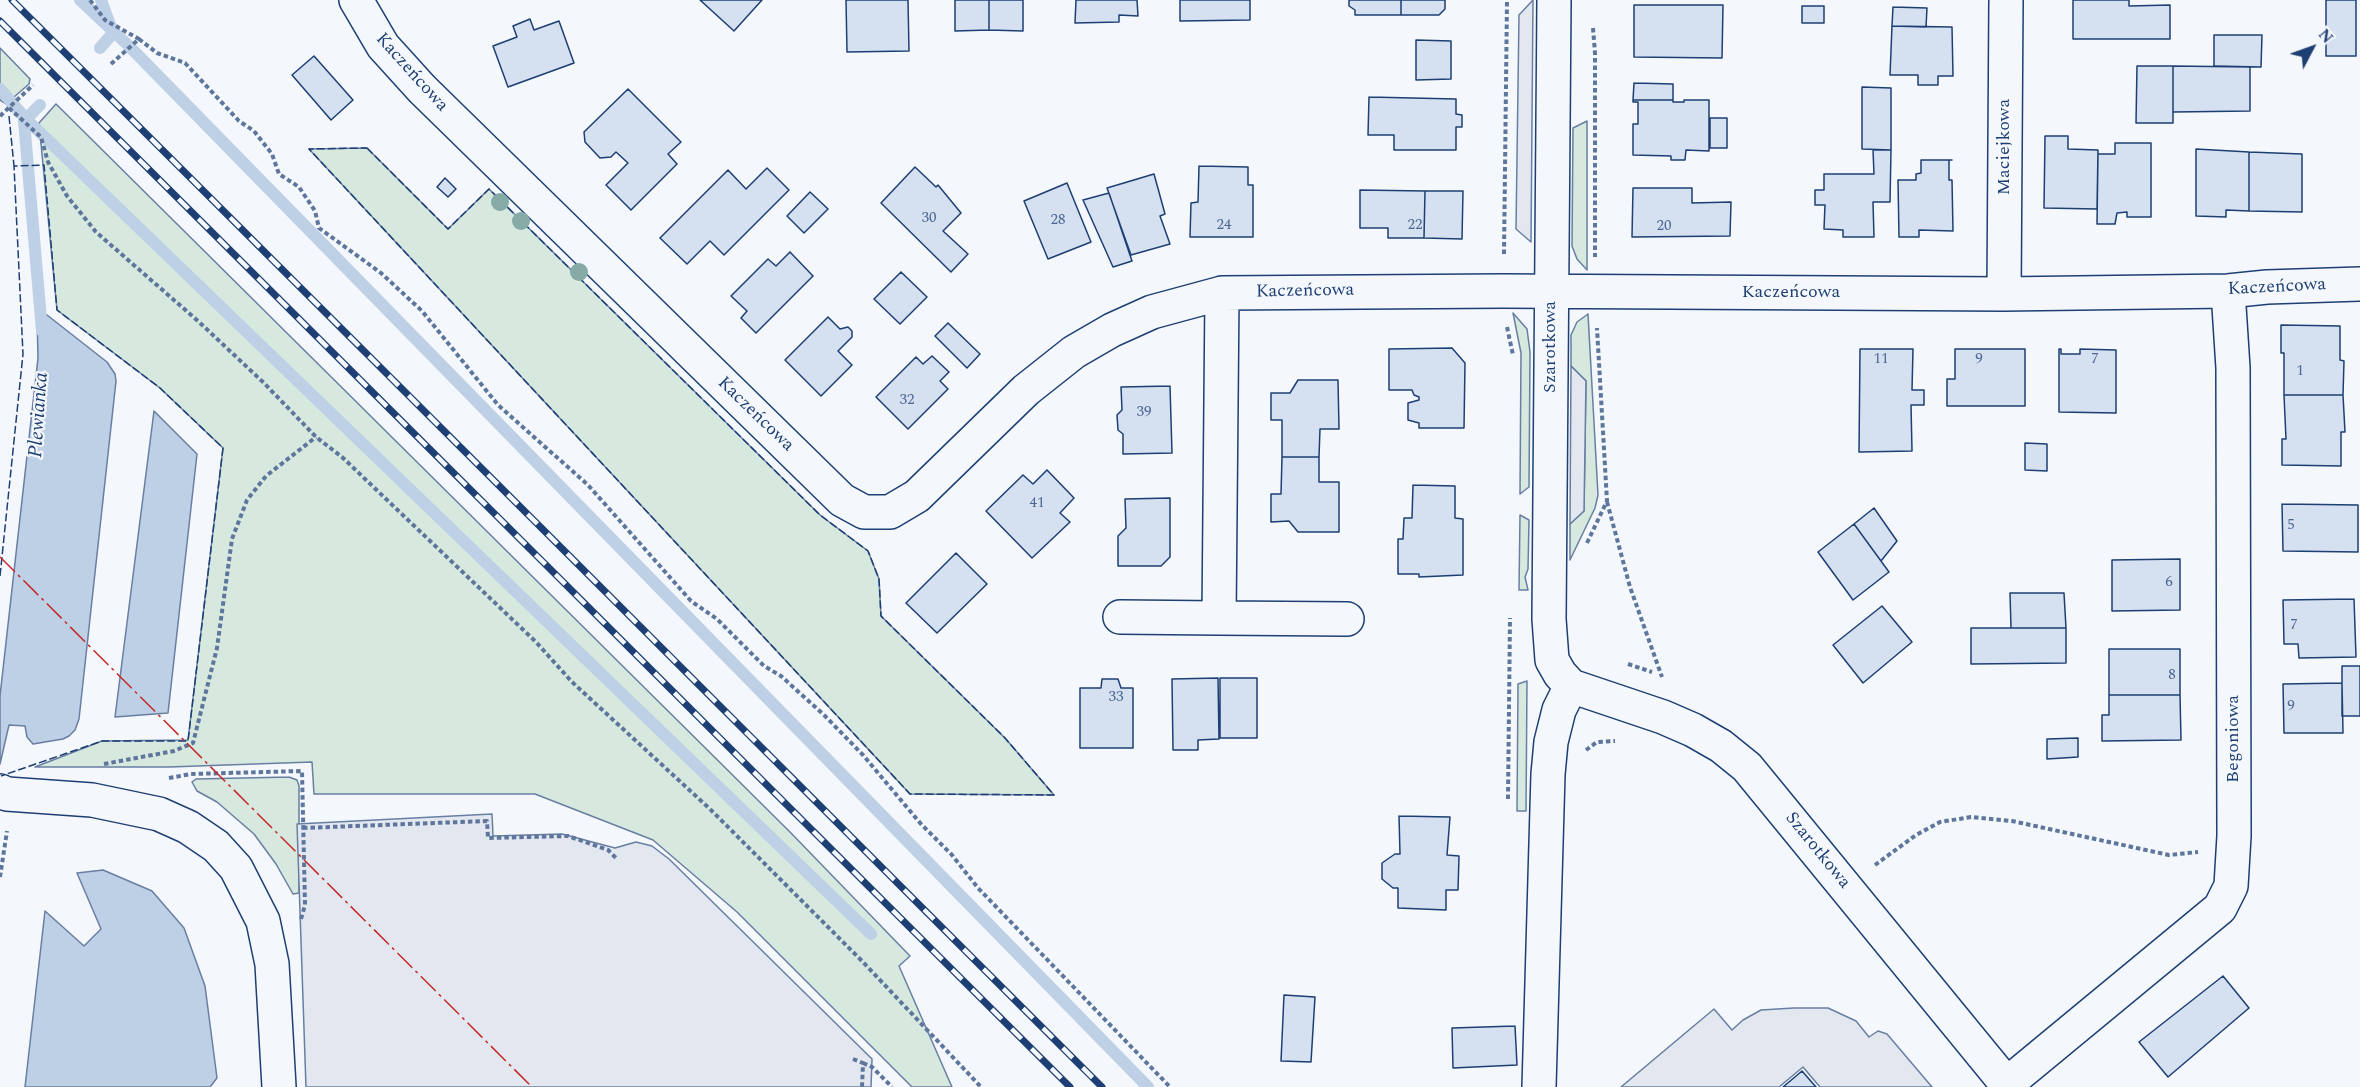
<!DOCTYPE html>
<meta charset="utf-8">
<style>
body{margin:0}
#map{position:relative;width:2360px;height:1087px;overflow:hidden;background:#f4f7fb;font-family:Spectral,serif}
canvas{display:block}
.north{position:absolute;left:2282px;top:18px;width:60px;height:60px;-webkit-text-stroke:4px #f4f7fb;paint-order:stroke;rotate:49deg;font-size:16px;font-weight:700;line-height:24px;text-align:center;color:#1d3f73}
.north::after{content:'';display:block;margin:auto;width:21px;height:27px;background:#1d3f73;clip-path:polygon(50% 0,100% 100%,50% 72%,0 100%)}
</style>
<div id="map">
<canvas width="2360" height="1087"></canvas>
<div class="north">N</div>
</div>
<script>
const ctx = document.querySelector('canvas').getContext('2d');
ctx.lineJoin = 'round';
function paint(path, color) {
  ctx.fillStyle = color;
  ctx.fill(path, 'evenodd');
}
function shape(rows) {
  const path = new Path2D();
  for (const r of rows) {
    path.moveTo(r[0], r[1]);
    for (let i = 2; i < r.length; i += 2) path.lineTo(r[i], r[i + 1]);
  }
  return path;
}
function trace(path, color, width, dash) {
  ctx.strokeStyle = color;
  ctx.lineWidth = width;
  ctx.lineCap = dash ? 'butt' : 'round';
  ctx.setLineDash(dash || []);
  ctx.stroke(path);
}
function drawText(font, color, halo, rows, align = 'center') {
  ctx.font = font + ' Spectral,serif';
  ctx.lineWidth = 4.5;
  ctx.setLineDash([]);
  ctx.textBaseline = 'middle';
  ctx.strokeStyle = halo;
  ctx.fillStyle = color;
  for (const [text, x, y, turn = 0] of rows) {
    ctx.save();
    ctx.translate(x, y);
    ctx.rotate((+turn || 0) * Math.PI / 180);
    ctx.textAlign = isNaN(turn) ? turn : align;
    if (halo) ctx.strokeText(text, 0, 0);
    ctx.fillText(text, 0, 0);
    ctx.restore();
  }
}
const green = shape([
 [0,48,30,79,29,84,6,104,0,100,0,48],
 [56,104,790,832,910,956,899,966,952,1087,912,1087,737,912,653,840,535,794,314,794,312,762,169,767,35,767,102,741,188,740,223,448,160,388,57,310,39,123,56,104],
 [1587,121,1587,270,1577,259,1572,246,1573,128,1587,121],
 [367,148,448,229,489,189,820,515,868,551,879,579,881,616,1005,738,1054,795,910,794,309,149,367,148],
 [1513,313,1527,329,1530,352,1529,487,1520,494,1521,353,1513,313],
 [1588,314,1598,495,1595,508,1570,560,1570,524,1584,511,1586,381,1571,366,1571,335,1577,322,1588,314],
 [1520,515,1529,520,1528,569,1525,577,1528,590,1519,590,1520,515],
 [1527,681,1526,811,1517,811,1518,684,1527,681],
 [289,777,297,780,299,786,299,893,293,894,276,864,254,834,217,802,197,791,192,782,196,779,289,777]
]);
const parking = shape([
 [1533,0,1531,242,1516,229,1519,15,1533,0],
 [1571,366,1586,381,1584,511,1570,524,1571,366],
 [492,814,493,836,562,834,615,848,636,842,652,846,669,859,872,1059,871,1087,306,1087,297,824,492,814],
 [1794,1008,1828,1008,1856,1021,1869,1037,1878,1031,1887,1034,1932,1087,1820,1087,1803,1067,1779,1087,1621,1087,1714,1009,1732,1030,1743,1020,1761,1010,1794,1008]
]);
const water = shape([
 [37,315,47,315,107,362,115,374,116,381,79,719,75,730,69,736,63,739,33,744,27,737,25,726,9,725,0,764,0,696,38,358,37,315],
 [154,411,197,454,168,713,115,717,154,411],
 [103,870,152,891,184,928,205,986,217,1078,210,1087,25,1087,45,911,84,946,101,929,77,873,103,870]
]);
const stream = shape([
 [80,0,129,46,1148,1087],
 [100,48,113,33,101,0],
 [0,89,26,119,871,934],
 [40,105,24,121,42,331]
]);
const building = shape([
 [700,0,762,0,734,31,700,0],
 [846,0,908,0,909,51,847,52,846,0],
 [955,0,989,0,989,30,955,31,955,0],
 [989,0,1023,0,1023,31,989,30,989,0],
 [1076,0,1137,0,1138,16,1119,15,1119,22,1075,23,1076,0],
 [1180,0,1250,0,1250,20,1180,21,1180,0],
 [1349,0,1401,0,1401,15,1355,15,1355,10,1349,6,1349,0],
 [1401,0,1445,0,1445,9,1439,15,1401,15,1401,0],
 [2073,0,2129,0,2129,6,2170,5,2170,39,2073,39,2073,0],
 [2326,0,2356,0,2356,56,2326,56,2326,0],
 [1634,5,1723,5,1722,58,1634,57,1634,5],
 [1802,6,1824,6,1824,23,1802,23,1802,6],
 [1893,7,1927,8,1926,27,1892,26,1893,7],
 [530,19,534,30,559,21,574,63,508,87,493,46,517,37,513,26,530,19],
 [1892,26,1952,27,1953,76,1938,76,1938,85,1918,85,1918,75,1890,75,1892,26],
 [2214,35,2262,35,2261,67,2214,66,2214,35],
 [1416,40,1451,41,1451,79,1416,80,1416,40],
 [314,56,353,100,331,120,292,75,314,56],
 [2137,66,2173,66,2173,123,2136,123,2137,66],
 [2173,66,2250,67,2250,111,2173,112,2173,66],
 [1634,83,1673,84,1673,100,1633,100,1634,83],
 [1862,87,1891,88,1891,150,1862,149,1862,87],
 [628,89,681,142,668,154,677,164,631,210,606,185,628,163,616,152,611,157,600,158,585,142,584,132,628,89],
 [1369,97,1456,99,1456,114,1462,115,1462,127,1456,127,1456,150,1394,150,1394,135,1368,135,1369,97],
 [1633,100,1673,100,1673,102,1684,102,1684,100,1709,100,1709,151,1686,150,1685,160,1671,160,1671,156,1633,155,1633,124,1638,124,1638,102,1633,102,1633,100],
 [1710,118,1727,118,1727,148,1710,148,1710,118],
 [2045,136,2068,136,2068,149,2098,150,2097,209,2044,208,2045,136],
 [2115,143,2151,143,2151,217,2127,217,2127,212,2117,213,2115,224,2097,224,2098,154,2115,154,2115,143],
 [2196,149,2249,152,2249,211,2226,210,2226,217,2196,216,2196,149],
 [1873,150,1891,150,1890,202,1873,202,1874,237,1843,237,1843,230,1824,229,1825,205,1815,205,1815,190,1824,190,1824,174,1874,174,1873,150],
 [2249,152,2302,154,2302,212,2249,211,2249,152],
 [1921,160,1952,160,1949,160,1949,180,1952,180,1953,231,1919,230,1919,237,1899,237,1898,180,1916,180,1916,174,1921,173,1921,160],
 [1199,166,1248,167,1248,185,1253,185,1253,237,1190,237,1191,203,1198,202,1199,166],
 [915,167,936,187,938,185,961,213,943,231,968,254,951,272,881,203,915,167],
 [767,168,789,190,724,255,710,241,687,264,660,238,728,170,746,189,767,168],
 [1154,174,1165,214,1160,216,1170,244,1131,255,1107,188,1154,174],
 [445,178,456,189,448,197,437,187,445,178],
 [1067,183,1091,242,1048,259,1024,201,1067,183],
 [1633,188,1692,188,1692,203,1731,202,1730,236,1632,237,1633,188],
 [1360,190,1425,191,1424,238,1388,238,1388,228,1360,228,1360,190],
 [1425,191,1463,191,1462,239,1424,238,1425,191],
 [810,192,828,209,804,233,787,216,810,192],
 [1109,193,1132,261,1113,267,1083,200,1109,193],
 [790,252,813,276,756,333,741,318,747,311,731,296,768,259,776,266,790,252],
 [901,272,927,297,900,324,874,299,901,272],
 [828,317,840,329,848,327,852,331,852,337,838,351,852,365,821,396,785,360,828,317],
 [948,323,980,354,967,368,935,336,948,323],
 [2281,325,2340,326,2340,360,2344,361,2343,395,2284,395,2284,353,2281,353,2281,325],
 [1452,348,1465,363,1464,428,1419,428,1419,423,1408,420,1408,403,1419,400,1419,397,1414,395,1412,390,1389,390,1389,349,1452,348],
 [1860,349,1913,349,1912,390,1924,390,1924,405,1911,405,1912,451,1859,452,1860,349],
 [1955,349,2025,349,2025,406,1947,406,1947,379,1955,379,1955,349],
 [2059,349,2061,349,2061,354,2080,354,2080,349,2116,350,2116,413,2059,412,2059,349],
 [932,356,949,372,940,381,948,389,908,429,876,397,916,357,923,364,932,356],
 [1298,380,1338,380,1339,429,1320,429,1319,457,1282,457,1282,420,1271,420,1271,393,1290,393,1298,380],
 [1170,386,1172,453,1123,454,1123,434,1118,430,1117,415,1122,410,1121,387,1170,386],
 [2284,395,2343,395,2345,432,2341,432,2341,466,2282,465,2282,439,2286,439,2284,395],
 [2025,443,2047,444,2047,471,2025,470,2025,443],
 [1282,457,1319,457,1319,482,1339,482,1339,532,1298,532,1289,521,1271,522,1271,494,1281,494,1282,457],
 [1047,470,1074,498,1060,513,1070,522,1032,558,986,511,1023,475,1033,484,1047,470],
 [1413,485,1455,486,1455,518,1463,519,1463,575,1419,577,1419,574,1398,574,1398,539,1403,539,1404,518,1412,518,1413,485],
 [1170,498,1170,557,1161,566,1118,566,1118,536,1126,528,1125,499,1170,498],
 [2282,504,2358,505,2358,552,2283,551,2282,504],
 [1874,508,1897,541,1881,561,1854,524,1874,508],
 [1854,524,1889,572,1853,600,1818,552,1854,524],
 [956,553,987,584,937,633,906,603,956,553],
 [2180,559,2180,610,2112,611,2112,560,2180,559],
 [2010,593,2064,593,2066,628,2011,628,2010,593],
 [2354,599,2356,657,2299,658,2298,644,2284,644,2283,600,2354,599],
 [1882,606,1912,642,1863,683,1833,645,1882,606],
 [1971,628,2066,628,2066,663,1971,664,1971,628],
 [2109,649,2180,649,2180,695,2109,695,2109,649],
 [2342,666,2360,666,2360,716,2342,716,2342,666],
 [1218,678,1219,739,1198,740,1198,750,1173,750,1172,679,1218,678],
 [1220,678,1257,678,1257,738,1220,738,1220,678],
 [1102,679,1118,679,1121,688,1133,688,1133,748,1080,748,1080,688,1101,688,1102,679],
 [2342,683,2343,733,2284,733,2283,684,2342,683],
 [2109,695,2180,695,2181,740,2102,741,2102,715,2109,715,2109,695],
 [2078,738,2078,757,2047,759,2047,739,2078,738],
 [1399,816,1450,817,1447,855,1459,856,1458,890,1446,890,1446,910,1398,908,1398,888,1393,888,1382,879,1382,863,1395,854,1400,854,1399,816],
 [2223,976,2249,1008,2168,1077,2139,1042,2223,976],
 [1284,995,1315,997,1311,1062,1281,1061,1284,995],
 [1515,1026,1517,1065,1453,1068,1452,1028,1515,1026],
 [1802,1071,1816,1087,1783,1087,1802,1071]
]);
const path = shape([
 [90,0,105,20,139,39],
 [1593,28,1595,53,1595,257],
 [111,64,139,39,157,53,185,63,239,121,254,131,272,154,279,174,299,187,315,211,319,228,381,273,422,311,498,405,588,485,691,601,717,619,764,666,781,676,824,715,863,755,921,824,952,855,978,888,1170,1087],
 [9,108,41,137,48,162,67,196,96,232,198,321,264,383,316,437,342,457,536,642,572,682,710,809,862,961,981,1087],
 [0,116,33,85],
 [1504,254,1507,0],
 [1507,327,1513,355],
 [1607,502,1630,587,1662,677],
 [1587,543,1607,501,1597,328],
 [1628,664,1652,672],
 [1586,750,1597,742,1615,741],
 [104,764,174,751,193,743,217,648,232,539,247,500,266,476,316,437],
 [169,778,191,774,302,771,305,905,301,919],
 [1508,799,1510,618],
 [303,828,487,821,488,838,568,836,608,850,617,859],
 [1875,865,1916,835,1940,822,1971,817,2012,821,2169,855,2198,852],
 [0,877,7,831],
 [853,1059,863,1063,862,1087],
 [863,1063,872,1067,892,1087]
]);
const minor = shape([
 [356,0,383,46,422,89,842,500,864,512,890,512,917,496,1026,390,1074,352,1112,330,1152,312,1222,293,1503,291,2004,294,2228,291,2267,287,2360,284],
 [1554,0,1549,619,1552,660,1560,674,1571,686,1663,717,1693,730,1721,746,1747,767,2009,1087],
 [1222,293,1219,618,1347,619],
 [2004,294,2006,0],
 [1120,617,1219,618],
 [0,791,7,794,92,800,159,814,188,827,216,846,236,868,263,921,272,964,279,1087],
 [2007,1084,2220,908,2231,886,2234,836,2233,368,2228,291],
 [1539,1087,1548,774,1551,742,1559,710,1571,686]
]);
const rail = shape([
 [12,0,1102,1087],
 [0,21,1070,1087]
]);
const fence = shape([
 [9,116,14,166],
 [367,148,448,229,489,189,820,515,868,551,879,579,881,616,1005,738,1054,795,910,794,309,149,367,148],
 [0,576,23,354,14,166,44,165,57,310,160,388,223,448,188,741,102,741,1,776]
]);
const power = shape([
 [0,557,532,1087]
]);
const trees = [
 [500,202],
 [521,221],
 [579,272]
];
const numberNames = [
 ["30",929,219],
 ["28",1058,221],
 ["24",1224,226],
 ["22",1415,226],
 ["20",1664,227],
 ["11",1881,360],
 ["9",1979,360],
 ["7",2095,360],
 ["1",2300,372],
 ["32",907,401],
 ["39",1144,413],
 ["41",1037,504],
 ["5",2291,526],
 ["6",2169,583],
 ["7",2294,626],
 ["8",2172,676],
 ["33",1116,698],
 ["9",2291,707]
];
const streetNames = [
 ["Kaczeńcowa",411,73,48],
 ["Maciejkowa",2005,147,-90],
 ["Kaczeńcowa",2277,288,-3],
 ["Kaczeńcowa",1305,292,-1],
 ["Kaczeńcowa",1791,293],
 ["Szarotkowa",1551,347,-90],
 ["Kaczeńcowa",755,415,44],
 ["Begoniowa",2234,739,-90],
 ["Szarotkowa",1817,851,51]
];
const waterNames = [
 ["Plewianka",40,415,-86]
];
paint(green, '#d7e8df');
trace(green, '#687fa3', 1.5);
paint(parking, '#e3e8f0');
trace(parking, '#687fa3', 1.5);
paint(water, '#bed0e5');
trace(water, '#687fa3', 1.5);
trace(stream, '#bed0e5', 12);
paint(building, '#d5e0f0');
trace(building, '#1d3f73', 1.5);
trace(minor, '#1d3f73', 36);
trace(path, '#5e769c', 4, [4.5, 3]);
trace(minor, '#f4f7fb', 33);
trace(rail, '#1d3f73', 7);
trace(rail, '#f4f7fb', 4.5, [14]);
trace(fence, '#1d3f73', 1.5, [8, 3]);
trace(power, '#c62828', 1.5, [21, 4.5, 3, 4.5]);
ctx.fillStyle = '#86aba6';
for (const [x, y] of trees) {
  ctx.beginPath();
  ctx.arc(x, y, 9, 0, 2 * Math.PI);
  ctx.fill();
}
drawText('15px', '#4b6792', null, numberNames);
drawText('18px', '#1d3f73', '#f4f7fb', streetNames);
drawText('italic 20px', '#1d3f73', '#f4f7fb', waterNames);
</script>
